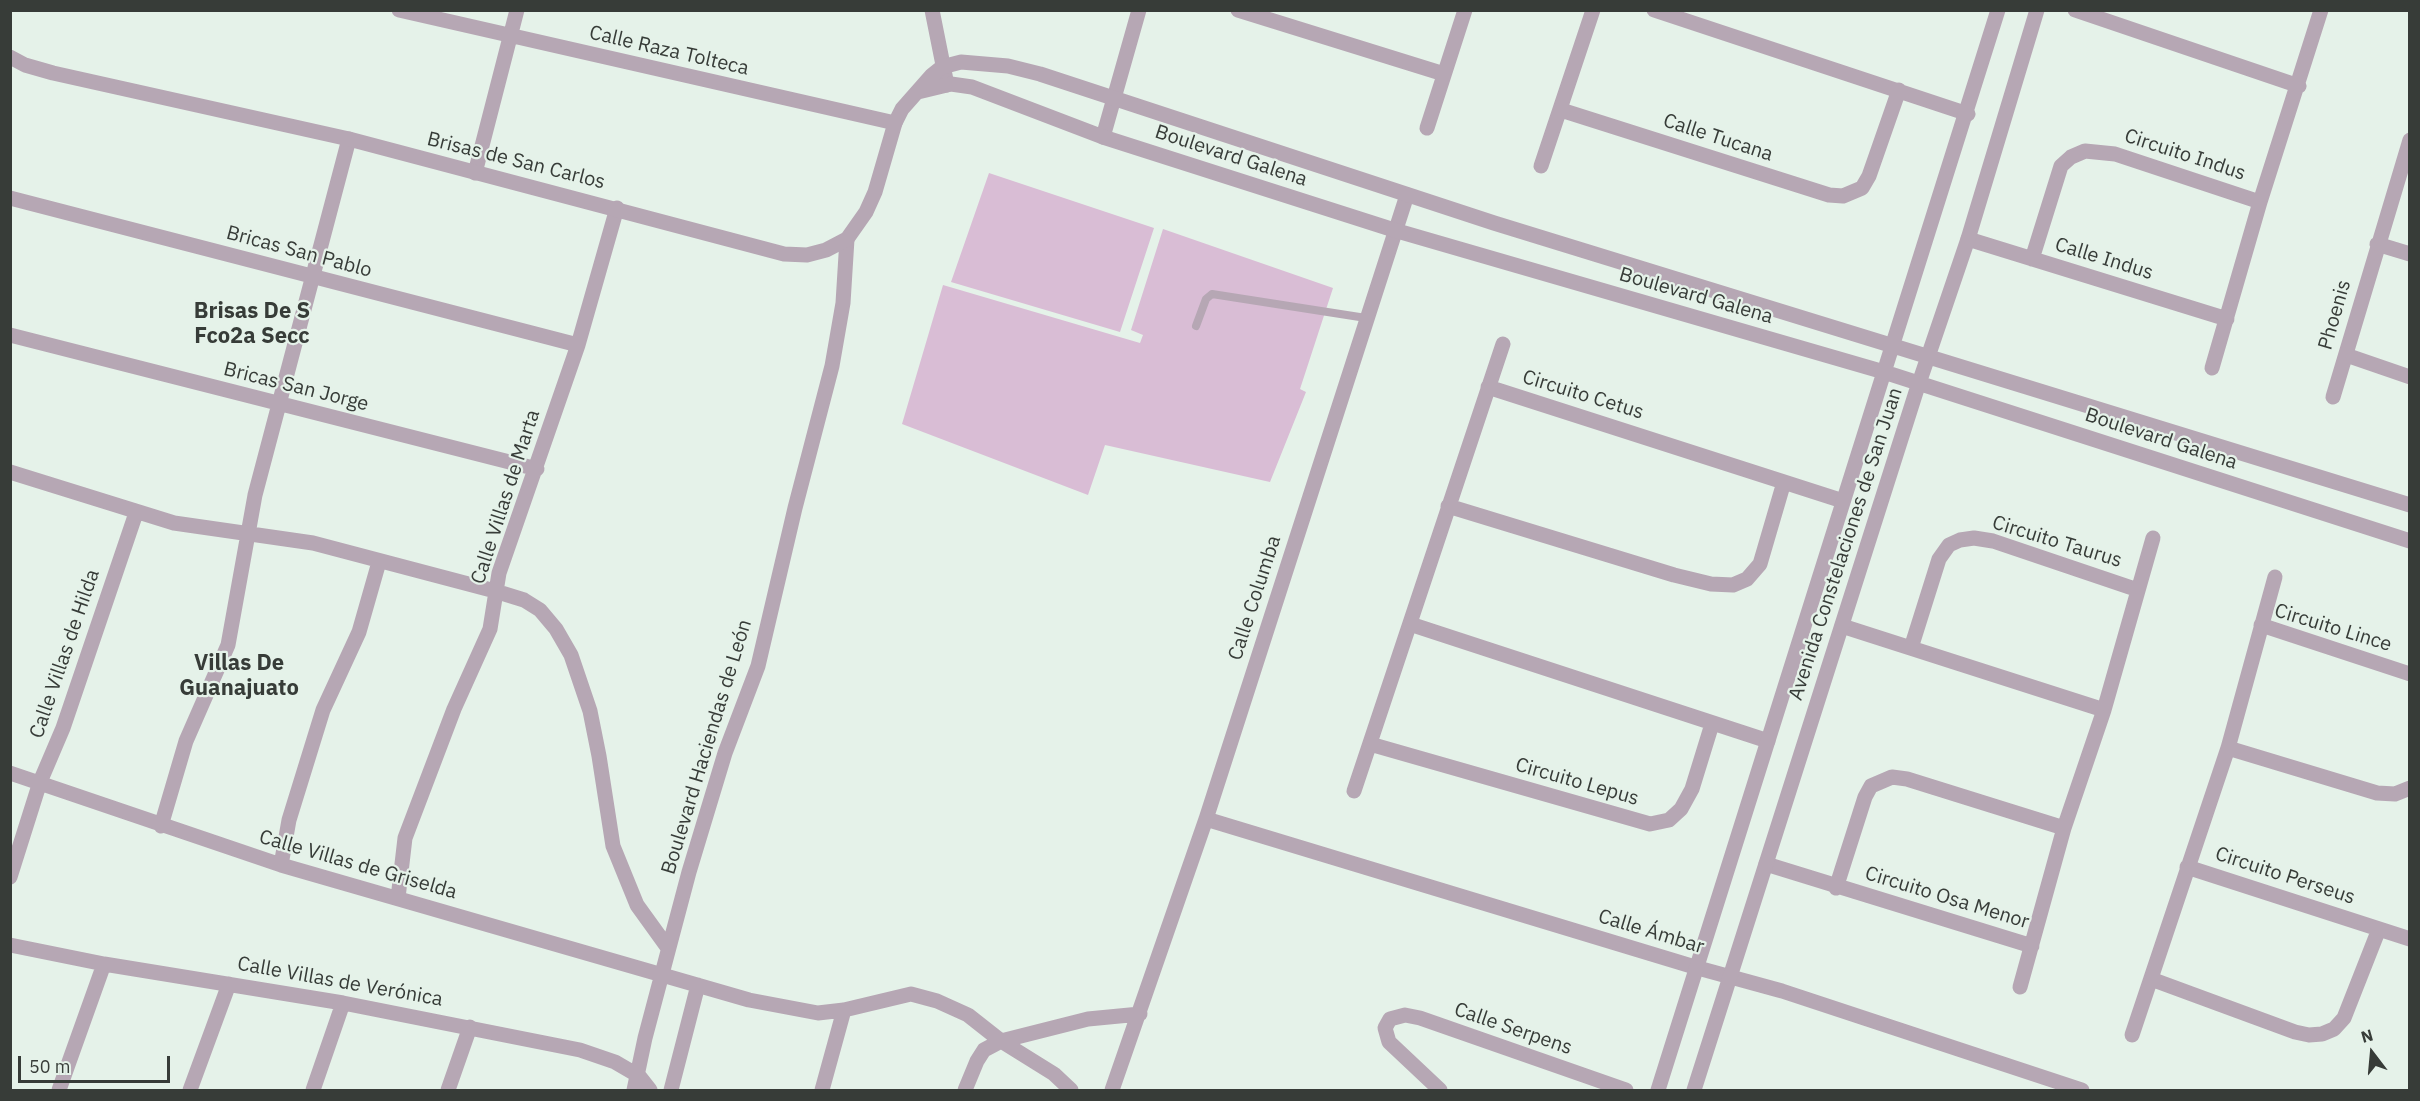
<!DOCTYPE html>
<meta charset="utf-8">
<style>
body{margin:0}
#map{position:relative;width:2420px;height:1101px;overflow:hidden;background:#e5f2e9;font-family:"IBM Plex Sans",sans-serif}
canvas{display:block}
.frame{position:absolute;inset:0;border:12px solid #373c38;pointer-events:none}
.north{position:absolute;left:2342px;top:1023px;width:60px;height:60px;-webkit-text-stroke:4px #e5f2e9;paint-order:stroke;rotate:344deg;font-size:16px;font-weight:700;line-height:24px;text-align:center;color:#373c38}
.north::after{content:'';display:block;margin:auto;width:21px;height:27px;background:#373c38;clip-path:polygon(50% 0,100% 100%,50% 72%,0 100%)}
.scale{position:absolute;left:18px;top:1056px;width:152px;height:27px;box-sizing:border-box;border:3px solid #373c38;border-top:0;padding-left:8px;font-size:18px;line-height:21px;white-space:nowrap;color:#373c38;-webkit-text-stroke:4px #e5f2e9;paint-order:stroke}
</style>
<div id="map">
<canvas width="2420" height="1101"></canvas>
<div class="frame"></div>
<div class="north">N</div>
<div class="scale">50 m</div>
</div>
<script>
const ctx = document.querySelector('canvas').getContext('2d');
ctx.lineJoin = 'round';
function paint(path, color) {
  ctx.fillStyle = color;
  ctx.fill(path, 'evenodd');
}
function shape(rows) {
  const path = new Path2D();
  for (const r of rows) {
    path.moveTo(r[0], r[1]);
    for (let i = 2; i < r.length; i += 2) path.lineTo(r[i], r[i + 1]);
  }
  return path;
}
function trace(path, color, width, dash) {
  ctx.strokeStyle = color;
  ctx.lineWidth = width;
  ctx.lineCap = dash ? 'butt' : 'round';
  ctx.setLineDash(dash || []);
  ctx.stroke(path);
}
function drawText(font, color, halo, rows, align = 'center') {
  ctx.font = font + ' "IBM Plex Sans",sans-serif';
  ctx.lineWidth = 4.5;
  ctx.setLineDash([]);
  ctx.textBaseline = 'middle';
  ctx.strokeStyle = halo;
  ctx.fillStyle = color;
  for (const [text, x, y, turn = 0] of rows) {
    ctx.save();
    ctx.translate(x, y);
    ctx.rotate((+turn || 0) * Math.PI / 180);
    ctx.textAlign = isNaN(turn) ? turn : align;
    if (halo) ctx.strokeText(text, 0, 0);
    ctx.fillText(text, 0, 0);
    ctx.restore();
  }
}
const green = shape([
 [989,173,1154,228,1120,332,951,282],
 [1163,229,1333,288,1300,389,1306,392,1270,482,1105,445,1088,495,902,424,943,285,1140,343,1143,335,1131,330]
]);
const service = shape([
 [1196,326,1206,299,1212,294,1366,318]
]);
const minor = shape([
 [399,10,895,123],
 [932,10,947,85],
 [1238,10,1444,74],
 [1654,10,1968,114],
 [2075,10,2299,86],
 [1561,110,1829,195,1843,196,1862,188,1869,176,1899,90],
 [1427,128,1465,10],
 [1103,137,1139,10],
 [1541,166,1593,10],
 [475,173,517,10],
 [10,198,578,345],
 [1968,239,2227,319],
 [2377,244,2410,254],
 [2032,259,2061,166,2071,157,2085,151,2115,154,2260,202],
 [10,335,537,469],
 [2346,355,2410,377],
 [2212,368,2260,202,2321,10],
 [1488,387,1843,501],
 [2333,397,2410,140],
 [10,472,174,523,313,543,495,591,524,600,540,610,556,629,571,655,590,711,599,756,613,846,637,905,668,948],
 [1448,506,1674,575,1711,584,1733,585,1747,579,1760,564,1784,482],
 [1410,624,1768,741],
 [2261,625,2410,674],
 [1842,626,2104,710],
 [1911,648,1939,559,1949,545,1960,540,1974,538,1993,541,2138,590],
 [1370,744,1650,824,1669,820,1681,809,1692,789,1712,724],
 [2228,748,2377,793,2395,794,2410,788],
 [10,773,281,865,749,1000,818,1013,844,1010,911,994,937,1001,968,1015,1001,1041,1054,1074,1071,1090],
 [1354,791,1503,344],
 [1206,819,1698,968,1782,991,2082,1090],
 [161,826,186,741,228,645,255,495,349,139],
 [1766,864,2032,946],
 [281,865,289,820,323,710,359,632,379,562],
 [2187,867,2410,939],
 [10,877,40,782,63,728,136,513],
 [1836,888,1865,797,1871,786,1892,777,1907,779,2064,828],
 [398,898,405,838,454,709,490,629,499,573,578,345,617,208],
 [10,945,104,964,343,1003,580,1050,615,1062,639,1076,650,1090],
 [2151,979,2295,1032,2309,1035,2322,1034,2334,1029,2344,1018,2379,929],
 [2020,987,2064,828,2104,710,2153,538],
 [2132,1035,2228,748,2275,577],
 [59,1090,104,964],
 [190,1090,229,984],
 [313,1090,343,1003],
 [448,1090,470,1027],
 [634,1090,645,1038,689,872,725,753,758,666,795,508,832,366,843,303,847,239],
 [671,1090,698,985],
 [822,1090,844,1010],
 [965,1090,977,1061,984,1050,1001,1041,1088,1019,1140,1014],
 [1112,1090,1206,819,1407,195],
 [1440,1090,1389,1042,1385,1028,1390,1019,1405,1015,1420,1018,1626,1090]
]);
const tertiary = shape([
 [10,57,25,65,53,73,349,139,784,254,807,255,826,250,847,239,866,212,875,192,895,123,902,109,932,75,942,67,961,62,1008,66,1040,74,1494,223,2410,505],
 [918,92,951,84,972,87,1103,137,1394,230,1884,372,2410,541],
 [1658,1090,1998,10],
 [1694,1090,1916,392,1968,239,2037,10]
]);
const streetNames = [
 ["Calle Raza Tolteca",669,51,13],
 ["Calle Tucana",1718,138,18],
 ["Circuito Indus",2185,155,18],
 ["Boulevard Galena",1231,156,18],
 ["Brisas de San Carlos",516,161,14],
 ["Bricas San Pablo",299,252,15],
 ["Calle Indus",2104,259,17],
 ["Boulevard Galena",1696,296,16],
 ["Phoenis",2335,315,-74],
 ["Bricas San Jorge",296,387,14],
 ["Circuito Cetus",1583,395,17],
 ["Boulevard Galena",2161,439,18],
 ["Calle Villas de Marta",506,497,-72],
 ["Circuito Taurus",2057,542,17],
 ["Avenida Constelaciones de San Juan",1846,544,-72],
 ["Calle Columba",1255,598,-72],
 ["Circuito Lince",2333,628,17],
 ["Calle Villas de Hilda",65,654,-71],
 ["Boulevard Haciendas de León",707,747,-73],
 ["Circuito Lepus",1577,782,16],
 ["Calle Villas de Griselda",358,865,16],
 ["Circuito Perseus",2285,876,18],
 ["Circuito Osa Menor",1947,898,17],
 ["Calle Ámbar",1651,932,17],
 ["Calle Villas de Verónica",340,982,10],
 ["Calle Serpens",1513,1029,19]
];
const quarterNames = [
 ["Brisas De S",252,312],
 ["Fco2a Secc",252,337],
 ["Villas De",239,664],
 ["Guanajuato",239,689]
];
paint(green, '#d9bdd5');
trace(service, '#b6a7b4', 8);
trace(minor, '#b6a7b4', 15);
trace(tertiary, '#b6a7b4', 15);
drawText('20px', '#373c38', '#e5f2e9', streetNames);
drawText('bold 22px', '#373c38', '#e5f2e9', quarterNames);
</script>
